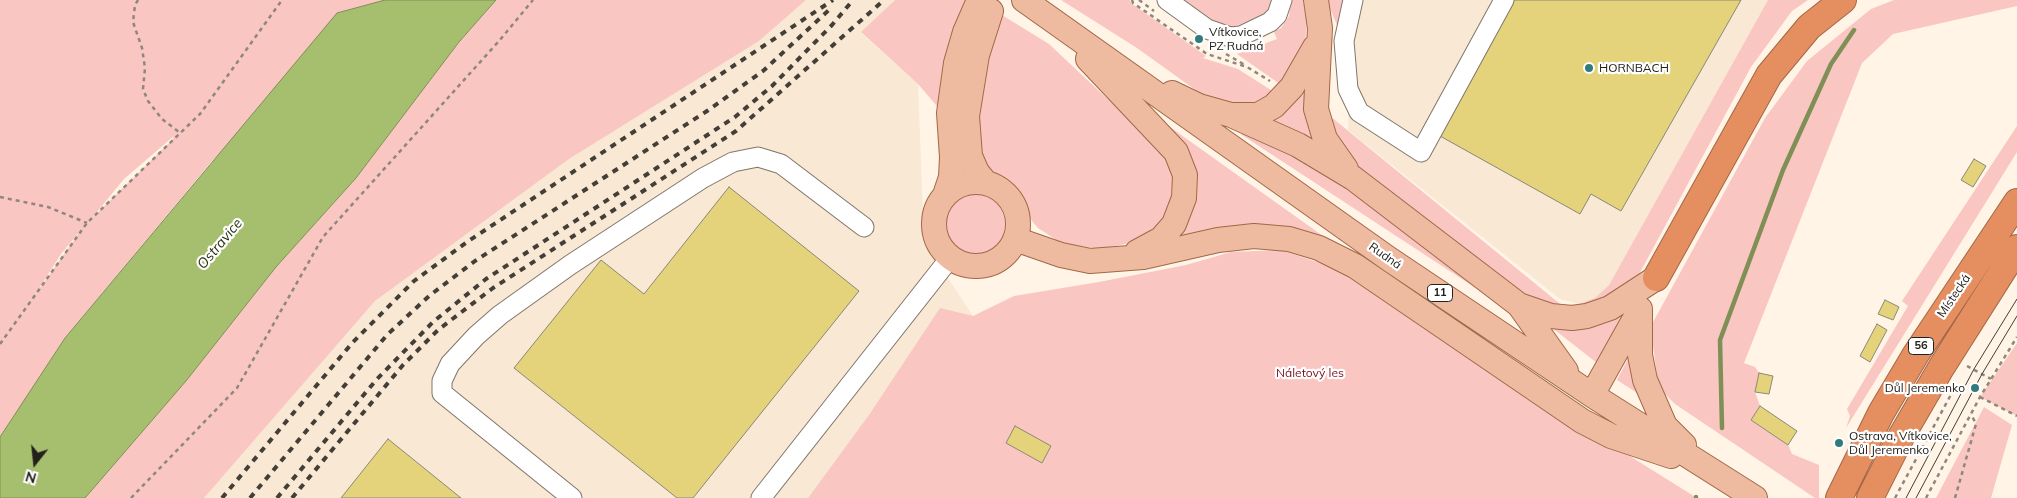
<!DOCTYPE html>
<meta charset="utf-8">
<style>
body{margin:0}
#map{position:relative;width:2017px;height:498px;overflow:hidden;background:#fff4e6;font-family:Mulish,sans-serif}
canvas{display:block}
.north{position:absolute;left:10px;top:438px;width:50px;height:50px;-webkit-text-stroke:4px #fff;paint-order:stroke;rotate:196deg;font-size:14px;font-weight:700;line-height:20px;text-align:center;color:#24201b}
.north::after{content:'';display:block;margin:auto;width:18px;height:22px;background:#24201b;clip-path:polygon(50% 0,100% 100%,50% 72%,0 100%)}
</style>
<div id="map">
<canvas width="2017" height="498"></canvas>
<div class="north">N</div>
</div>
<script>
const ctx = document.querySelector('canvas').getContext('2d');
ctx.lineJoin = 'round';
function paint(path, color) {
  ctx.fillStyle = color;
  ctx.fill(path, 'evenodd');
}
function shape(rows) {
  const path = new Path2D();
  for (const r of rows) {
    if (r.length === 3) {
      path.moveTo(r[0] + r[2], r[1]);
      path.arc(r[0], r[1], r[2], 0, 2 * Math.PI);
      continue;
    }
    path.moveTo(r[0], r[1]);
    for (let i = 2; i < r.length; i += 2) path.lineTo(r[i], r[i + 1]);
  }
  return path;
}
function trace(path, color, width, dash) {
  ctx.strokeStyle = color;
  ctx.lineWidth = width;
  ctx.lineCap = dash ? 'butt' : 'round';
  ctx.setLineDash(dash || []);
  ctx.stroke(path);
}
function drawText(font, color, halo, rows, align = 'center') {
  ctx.font = font + ' Mulish,sans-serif';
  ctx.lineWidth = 4.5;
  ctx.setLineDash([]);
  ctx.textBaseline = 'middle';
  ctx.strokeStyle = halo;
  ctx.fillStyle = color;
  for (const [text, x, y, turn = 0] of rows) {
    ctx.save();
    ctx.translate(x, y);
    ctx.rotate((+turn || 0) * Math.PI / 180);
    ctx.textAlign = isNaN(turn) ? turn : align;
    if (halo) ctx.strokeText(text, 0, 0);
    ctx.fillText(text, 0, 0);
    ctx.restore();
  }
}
const built = shape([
 [806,0,895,0,861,33,918,84,924,242,973,316,871,412,808,498,204,498,375,301,569,159,759,41],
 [1353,0,1768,0,1609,285,1595,298,1579,304,1560,299,1348,130]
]);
const green = shape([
 [0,0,385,0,212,161,65,338,0,438],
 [174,136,172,140,92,218,124,179],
 [81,230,35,295,61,254],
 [496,0,806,0,759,41,569,159,375,301,204,498,85,498,186,381,276,267,356,178,459,42],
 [895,0,970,0,942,112,918,84,861,32],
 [1061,0,1130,0,1131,3,1206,56,1203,58,1238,69,1277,94,1246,109,1208,99,1137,48],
 [1180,0,1274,0,1266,13,1232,28,1221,28],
 [1291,0,1303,0,1307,21,1305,43,1284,87,1237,54,1277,39,1274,32,1281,28,1289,16],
 [1327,0,1353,0,1344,41,1331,11],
 [1768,0,1808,0,1792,11,1751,67,1637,278,1619,294,1577,310,1579,304,1595,298,1609,285],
 [1894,0,2017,0,2017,6,1893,34,1862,63,1744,363,1755,367,1759,373,1755,392,1760,406,1751,420,1788,445,1792,454,1819,465,1819,498,1815,498,1675,404,1663,392,1657,376,1651,330,1652,324,1765,118,1807,61,1871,9],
 [997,12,1049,44,1166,154,1177,186,1163,223,1139,241,1101,249,1061,243,1038,228,1032,221,1015,187,986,167,980,159,975,130],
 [1308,76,1315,144,1262,120],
 [1325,112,1565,308,1529,299,1354,165,1335,144],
 [1163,122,1330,241,1165,246,1190,207],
 [2017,126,2017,152,1846,428,1850,416,1847,409,1908,306,1902,301],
 [1237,128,1317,163,1497,302,1242,135],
 [974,225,31],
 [1281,250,1335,268,1500,375,1697,498,808,498,871,412,940,308,973,316,1014,296,1099,282,1186,265,1231,252],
 [1626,308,1597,363,1551,327],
 [2017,343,2017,416,1980,397],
 [1631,353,1645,398,1617,380],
 [1984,407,2012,425,1991,498,1936,498]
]);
const water = shape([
 [385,0,496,0,459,42,356,178,276,267,186,381,85,498,0,498,0,437,65,338,337,13,385,0]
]);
const stream = shape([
 [1722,428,1720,340,1783,170,1831,64,1854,30],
 [1696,498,1696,497]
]);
const building = shape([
 [1513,0,1741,0,1621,211,1591,194,1580,214,1440,136,1513,0],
 [1974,159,1986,166,1973,187,1961,180,1974,159],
 [729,187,859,291,693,498,677,498,514,368,601,260,644,294,729,187],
 [1885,300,1899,307,1893,320,1878,314,1885,300],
 [1877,324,1887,330,1870,362,1860,356,1877,324],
 [1759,373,1773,376,1769,394,1755,392,1759,373],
 [1760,406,1797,431,1788,445,1751,420,1760,406],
 [1015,426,1051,446,1042,463,1006,443,1015,426],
 [388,439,461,498,341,498,388,439]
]);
const path = shape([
 [138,0,135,5,133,22,142,48,145,68,143,89,148,101,162,119,179,132],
 [1132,0,1133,3,1207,54,1247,67,1270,81],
 [1139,0,1154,11],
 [1226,54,1245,65],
 [0,197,48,207,87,223],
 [0,344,87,223,200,114,282,0],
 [1967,366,1991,379],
 [1980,397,2017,416],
 [131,498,237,388,323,237,499,41,533,0],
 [1895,498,1954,389],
 [1926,498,1980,397,2017,337],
 [1955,498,1976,424,1971,414]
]);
const minor = shape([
 [1167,0,1207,29,1230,37,1241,36,1270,22,1277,15,1282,0],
 [1353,0,1344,41,1348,89,1359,112,1421,152,1504,0],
 [572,498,442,393,442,381,450,364,476,336,500,315,570,265,703,178,733,162,758,157,781,164,864,227],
 [761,498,950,258]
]);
const major = shape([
 [1024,0,1389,259,1592,395,1755,498],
 [1316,0,1320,28,1316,109,1325,139,1346,169],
 [1088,59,1176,152,1185,175,1184,198,1174,224,1161,239,1137,252],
 [1172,93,1199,106,1231,115,1298,145,1353,178,1519,305,1566,371],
 [1232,115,1258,115,1274,106,1292,87,1315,47],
 [976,224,42],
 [986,183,977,172,970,156,967,116,977,55,991,11],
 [945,195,951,177,952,157,949,113,956,63,965,32,979,0],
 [1015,239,1061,255,1090,261,1143,257,1218,240,1254,236,1289,239,1319,248,1355,266,1582,421,1611,436,1671,456],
 [1519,305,1551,316,1572,318,1587,316,1610,308,1656,278],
 [1640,309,1640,355,1645,380,1665,426,1684,445],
 [1592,395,1639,311]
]);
const highway = shape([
 [1656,278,1769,75,1809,27,1843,0],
 [1839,498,1881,413,1916,354,2017,202],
 [1870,498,1902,435,1941,368,2017,248]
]);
const tram = shape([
 [1906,498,1974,369,2017,299],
 [1916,498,1982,374,2017,316]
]);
const rail = shape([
 [222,498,353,342,414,281,467,242,833,0],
 [250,498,387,335,429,296,475,261,707,111,763,71,830,9],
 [277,498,377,379,433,322,486,279,735,117,772,86,832,25,853,0],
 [292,498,403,365,438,330,493,288,736,131,884,0]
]);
const markers = [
 [1199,39,5,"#327b7d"],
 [1589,68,5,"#327b7d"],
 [1975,388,5,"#327b7d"],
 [1839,443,5,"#327b7d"]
];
const shields = [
 [1440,293,25],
 [1921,346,25]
];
const shieldNames = [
 ["11",1440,293],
 ["56",1921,346]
];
const poiNames = [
 ["Vítkovice,",1209,32],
 ["PZ Rudná",1209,46],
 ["HORNBACH",1599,68],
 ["Důl Jeremenko",1965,388,"right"],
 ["Ostrava, Vítkovice,",1849,436],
 ["Důl Jeremenko",1849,450]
];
const streetNames = [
 ["Rudná",1385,256,35],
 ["Místecká",1954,296,-56]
];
const parkNames = [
 ["Náletový les",1310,373]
];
const waterNames = [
 ["Ostravice",220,244,-50]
];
paint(built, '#f8e8d4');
paint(green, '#f9c6c2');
paint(water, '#a6bf6e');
trace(water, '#7f8f55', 1);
trace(stream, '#7f8f55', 4.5);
paint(building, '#e5d37b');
trace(building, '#8a8879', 1);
trace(minor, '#80766a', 21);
trace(major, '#a16848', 26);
trace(highway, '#a16848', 28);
trace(path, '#8f877e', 2.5, [4, 4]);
trace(minor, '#fff', 19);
trace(major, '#efbba0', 24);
trace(highway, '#e58e60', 26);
trace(tram, '#433e37', 1);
trace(rail, '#433e37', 4, [6, 6]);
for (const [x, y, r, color] of markers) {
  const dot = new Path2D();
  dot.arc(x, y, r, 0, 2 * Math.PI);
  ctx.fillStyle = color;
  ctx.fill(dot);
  trace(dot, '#fff', 2);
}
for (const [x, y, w] of shields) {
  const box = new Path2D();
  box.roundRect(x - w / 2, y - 8.5, w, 17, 4);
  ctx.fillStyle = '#fff';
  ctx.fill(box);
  trace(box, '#24201b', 1);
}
drawText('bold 11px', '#24201b', null, shieldNames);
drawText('12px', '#24201b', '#fff', poiNames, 'left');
drawText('12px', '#24201b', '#fff', streetNames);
drawText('12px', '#7c101a', '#fff', parkNames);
drawText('italic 14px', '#27300e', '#fff', waterNames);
</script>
